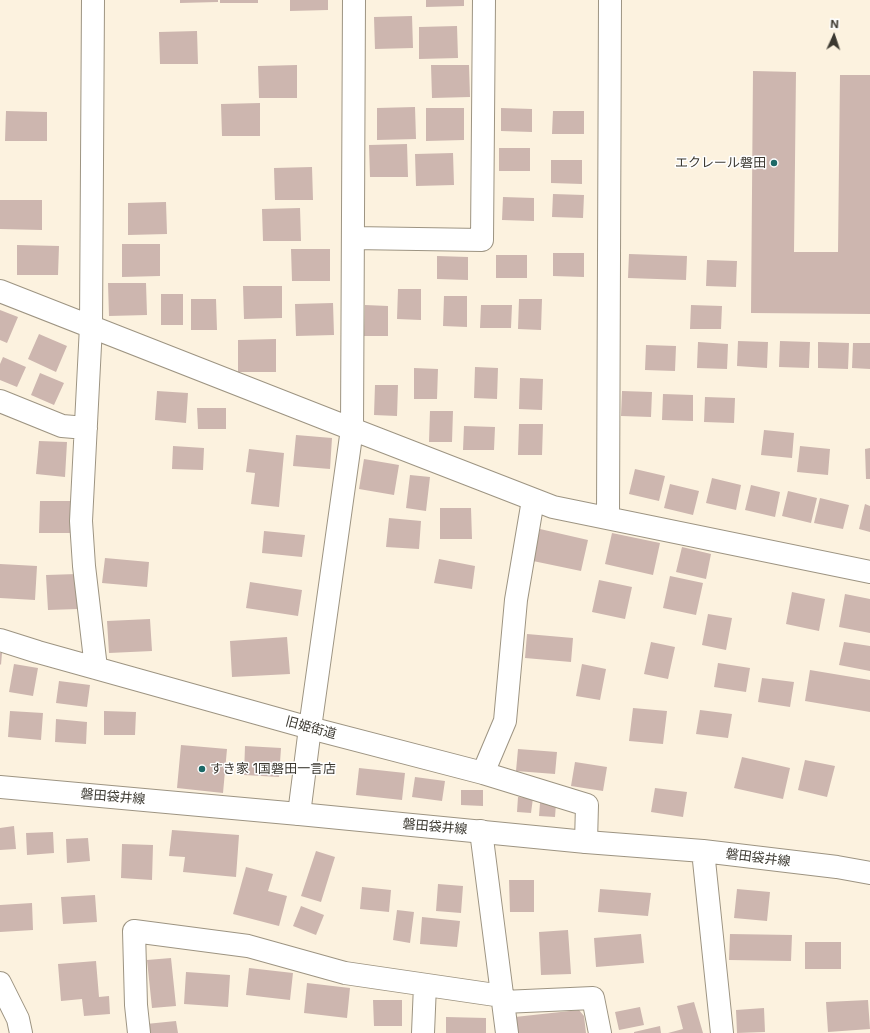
<!DOCTYPE html>
<meta charset="utf-8">
<style>
body{margin:0}
#map{position:relative;width:870px;height:1033px;overflow:hidden;background:#fcf2df;font-family:Inter,sans-serif}
canvas{display:block}
.north{position:absolute;left:814px;top:16px;width:40px;height:40px;-webkit-text-stroke:3px #fff;paint-order:stroke;rotate:3deg;font-size:11px;font-weight:700;line-height:16px;text-align:center;color:#3b3830}
.north::after{content:'';display:block;margin:auto;width:14px;height:18px;background:#3b3830;clip-path:polygon(50% 0,100% 100%,50% 72%,0 100%)}
</style>
<div id="map">
<canvas width="870" height="1033"></canvas>
<div class="north">N</div>
</div>
<script>
const ctx = document.querySelector('canvas').getContext('2d');
ctx.lineJoin = 'round';
function paint(path, color) {
  ctx.fillStyle = color;
  ctx.fill(path, 'evenodd');
}
function shape(rows) {
  const path = new Path2D();
  for (const r of rows) {
    path.moveTo(r[0], r[1]);
    for (let i = 2; i < r.length; i += 2) path.lineTo(r[i], r[i + 1]);
  }
  return path;
}
function trace(path, color, width, dash) {
  ctx.strokeStyle = color;
  ctx.lineWidth = width;
  ctx.lineCap = dash ? 'butt' : 'round';
  ctx.setLineDash(dash || []);
  ctx.stroke(path);
}
function drawText(font, color, halo, rows, align = 'center') {
  ctx.font = font + ' Inter,"Noto Sans JP",sans-serif';
  ctx.lineWidth = 3;
  ctx.setLineDash([]);
  ctx.textBaseline = 'middle';
  ctx.strokeStyle = halo;
  ctx.fillStyle = color;
  for (const [text, x, y, turn = 0] of rows) {
    ctx.save();
    ctx.translate(x, y);
    ctx.rotate((+turn || 0) * Math.PI / 180);
    ctx.textAlign = isNaN(turn) ? turn : align;
    if (halo) ctx.strokeText(text, 0, 0);
    ctx.fillText(text, 0, 0);
    ctx.restore();
  }
}
const building = shape([
 [180,0,218,0,218,2,180,3],
 [220,0,258,0,258,3,220,3],
 [290,0,328,0,328,10,290,11],
 [426,0,464,0,464,6,426,7],
 [412,16,413,48,375,49,374,17],
 [457,26,458,58,419,59,419,27],
 [197,31,198,64,160,64,159,32],
 [297,65,297,98,259,98,258,66],
 [431,65,469,65,470,97,432,98],
 [753,71,796,72,794,252,838,252,840,75,870,75,870,314,751,313],
 [260,103,260,136,222,136,221,104],
 [415,107,416,139,377,140,377,108],
 [426,108,464,108,464,140,426,141],
 [501,108,532,109,532,132,501,131],
 [6,111,47,112,47,141,5,141],
 [553,111,584,111,584,134,552,134],
 [407,144,408,177,370,177,369,145],
 [499,148,530,148,530,171,499,171],
 [453,153,454,185,416,186,415,154],
 [551,160,582,160,582,184,551,183],
 [312,167,313,200,275,200,274,168],
 [553,194,584,195,583,218,552,217],
 [503,197,534,198,534,221,502,220],
 [0,200,42,200,42,230,0,229],
 [166,202,167,234,128,235,128,203],
 [300,208,301,241,263,241,262,209],
 [122,244,160,244,160,276,122,277],
 [17,245,59,246,58,275,17,275],
 [291,249,330,249,330,281,292,281],
 [553,253,584,253,584,277,553,276],
 [629,254,687,256,686,280,628,278],
 [496,255,527,255,527,278,496,278],
 [437,256,468,257,468,280,437,279],
 [707,260,737,261,736,287,706,286],
 [108,283,146,283,147,315,109,316],
 [243,286,282,286,282,318,244,319],
 [398,289,421,289,421,320,397,319],
 [161,294,183,294,183,325,161,325],
 [444,296,467,296,467,327,443,326],
 [191,299,216,299,217,330,191,330],
 [519,299,542,299,541,330,518,329],
 [333,303,334,335,296,336,295,304],
 [365,305,388,306,388,336,364,336],
 [481,305,512,305,511,328,480,328],
 [691,305,722,306,721,329,690,329],
 [0,310,18,317,7,343,0,340],
 [39,334,67,346,56,372,28,359],
 [276,339,276,372,238,372,238,340],
 [738,341,768,342,767,368,737,366],
 [780,341,810,342,809,368,779,367],
 [698,342,728,344,727,369,697,368],
 [818,342,849,343,848,369,818,368],
 [853,343,870,343,870,369,852,368],
 [646,345,676,346,675,371,645,370],
 [3,357,26,367,17,387,0,380,0,364],
 [475,367,498,368,497,399,474,398],
 [414,368,438,369,437,399,414,399],
 [40,373,64,383,54,405,31,395],
 [520,378,543,379,542,410,519,409],
 [375,385,398,385,397,416,374,415],
 [157,391,188,393,186,423,155,420],
 [622,391,652,392,651,417,621,416],
 [663,394,693,395,693,421,662,420],
 [705,397,735,398,734,423,704,422],
 [197,408,226,408,226,429,198,429],
 [430,411,453,411,452,442,429,442],
 [519,424,543,424,542,455,518,455],
 [464,426,495,427,494,450,463,450],
 [764,430,794,433,792,458,761,455],
 [296,435,332,438,330,469,293,466],
 [39,441,67,442,65,477,36,474],
 [173,446,204,448,203,470,172,469],
 [800,446,830,449,828,475,797,472],
 [870,448,870,479,866,479,865,449],
 [249,449,284,453,279,507,251,504,255,473,246,472],
 [364,459,399,465,394,495,359,489],
 [635,469,665,476,659,501,629,494],
 [410,475,430,477,426,511,406,508],
 [712,478,741,485,736,510,706,503],
 [670,484,699,491,693,515,664,508],
 [751,485,780,492,775,517,745,510],
 [788,491,817,498,811,523,782,516],
 [820,498,849,505,843,529,814,523],
 [40,501,71,501,70,533,39,533],
 [865,504,870,506,870,532,859,529],
 [440,508,471,508,472,539,440,539],
 [389,518,421,521,419,549,386,547],
 [540,529,588,540,581,571,533,561],
 [264,531,305,535,302,557,262,553],
 [612,533,660,543,653,575,605,564],
 [682,547,711,554,706,579,676,572],
 [105,558,149,562,147,587,102,583],
 [439,559,475,566,472,589,434,583],
 [0,564,37,566,35,600,0,598],
 [77,574,78,609,48,610,46,575],
 [670,576,703,583,696,615,663,608],
 [599,580,632,587,625,619,592,612],
 [250,582,302,590,298,616,246,608],
 [792,592,825,599,819,631,786,624],
 [845,594,870,599,870,633,839,627],
 [708,614,732,618,726,650,702,645],
 [150,619,152,651,109,653,107,621],
 [527,634,573,638,571,662,525,658],
 [287,637,290,674,232,677,230,641],
 [651,642,675,647,668,679,644,674],
 [844,642,870,646,870,671,839,665],
 [0,653,2,653,1,665,0,664],
 [718,663,750,668,746,692,714,687],
 [14,664,38,668,33,696,9,692],
 [582,664,606,669,600,700,576,696],
 [810,670,870,680,870,712,805,701],
 [762,678,794,682,790,707,758,702],
 [59,681,90,685,87,707,56,703],
 [633,708,667,711,663,744,629,741],
 [700,710,732,714,728,738,696,734],
 [10,711,43,713,41,740,8,737],
 [104,711,136,712,135,735,104,735],
 [56,719,87,722,86,744,55,742],
 [181,745,227,749,223,793,177,788],
 [245,746,281,748,279,777,244,775],
 [518,749,557,752,555,774,516,771],
 [742,757,790,768,783,799,734,788],
 [805,760,835,766,827,797,798,790],
 [575,762,607,767,603,791,571,786],
 [359,768,405,773,402,800,356,795],
 [415,777,445,781,442,801,412,797],
 [655,788,687,792,683,817,651,812],
 [461,790,483,790,483,806,461,805],
 [518,797,533,798,531,813,517,812],
 [540,803,556,804,555,817,539,816],
 [14,826,16,849,0,850,0,828],
 [172,830,239,835,236,877,183,872,185,857,169,856],
 [53,832,54,853,27,855,26,833],
 [88,838,90,861,67,863,66,839],
 [122,844,153,845,152,880,121,878],
 [316,851,335,857,321,902,301,896],
 [246,867,273,874,268,891,287,896,279,926,233,914],
 [509,880,534,880,534,912,510,912],
 [438,884,463,886,461,913,436,911],
 [362,887,391,890,389,912,360,909],
 [600,889,651,893,648,916,598,912],
 [737,889,770,892,767,921,734,918],
 [95,895,97,922,63,924,61,897],
 [32,903,33,930,0,932,0,905],
 [301,906,324,915,316,935,293,926],
 [397,910,414,912,410,943,393,940],
 [422,917,460,921,457,947,420,944],
 [568,930,571,974,541,975,539,932],
 [641,934,644,963,596,967,594,938],
 [730,934,792,935,791,961,729,960],
 [805,942,841,942,841,969,805,969],
 [171,958,176,1006,152,1008,147,960],
 [96,961,99,997,109,996,110,1014,84,1016,82,999,61,1001,58,964],
 [249,968,293,973,290,1000,246,995],
 [186,972,230,975,228,1007,184,1004],
 [307,983,350,988,347,1018,304,1013],
 [373,1000,402,1000,402,1026,374,1026],
 [868,1000,870,1029,828,1032,826,1002],
 [694,1002,703,1033,668,1033,683,1029,677,1006],
 [640,1007,644,1025,619,1030,615,1012],
 [764,1008,765,1032,737,1033,736,1010],
 [579,1010,584,1016,586,1033,517,1033,515,1017],
 [446,1017,486,1018,486,1033,446,1033],
 [176,1021,178,1033,147,1033,146,1024],
 [660,1026,661,1033,634,1033,634,1032]
]);
const street = shape([
 [93,0,91,326,81,521,84,566,96,668],
 [353,238,482,240,484,0],
 [0,291,352,429,553,507,870,572],
 [0,401,62,426,86,428],
 [608,518,610,0],
 [0,640,38,652,310,728,483,773,587,805,586,842],
 [483,773,505,721,516,600,533,500],
 [299,814,310,728,352,429,354,0],
 [481,831,507,1033],
 [503,1002,593,998,600,1033],
 [139,1033,136,1005,134,931,248,946,345,973,502,996],
 [423,1033,425,985]
]);
const secondary = shape([
 [0,787,299,814,586,842,703,851,837,867,870,873],
 [703,851,722,1033],
 [0,983,18,1019,21,1033]
]);
const markers = [
 [774,163,4,"#1c6967"],
 [202,769,4,"#1c6967"]
];
const poiNames = [
 ["エクレール磐田",766,163],
 ["すき家 1国磐田一言店",210,769,"left"]
];
const streetNames = [
 ["旧姫街道",311,728,15],
 ["磐田袋井線",113,797,5],
 ["磐田袋井線",435,827,5],
 ["磐田袋井線",758,858,7]
];
paint(building, '#cdb6af');
trace(street, '#9d9482', 24);
trace(secondary, '#9d9482', 24);
trace(street, '#fff', 22);
trace(secondary, '#fff', 22);
for (const [x, y, r, color] of markers) {
  const dot = new Path2D();
  dot.arc(x, y, r, 0, 2 * Math.PI);
  ctx.fillStyle = color;
  ctx.fill(dot);
  trace(dot, '#fff', 1.5);
}
drawText('13px', '#3b3830', '#fff', poiNames, 'right');
drawText('13px', '#3b3830', '#fff', streetNames);
</script>
